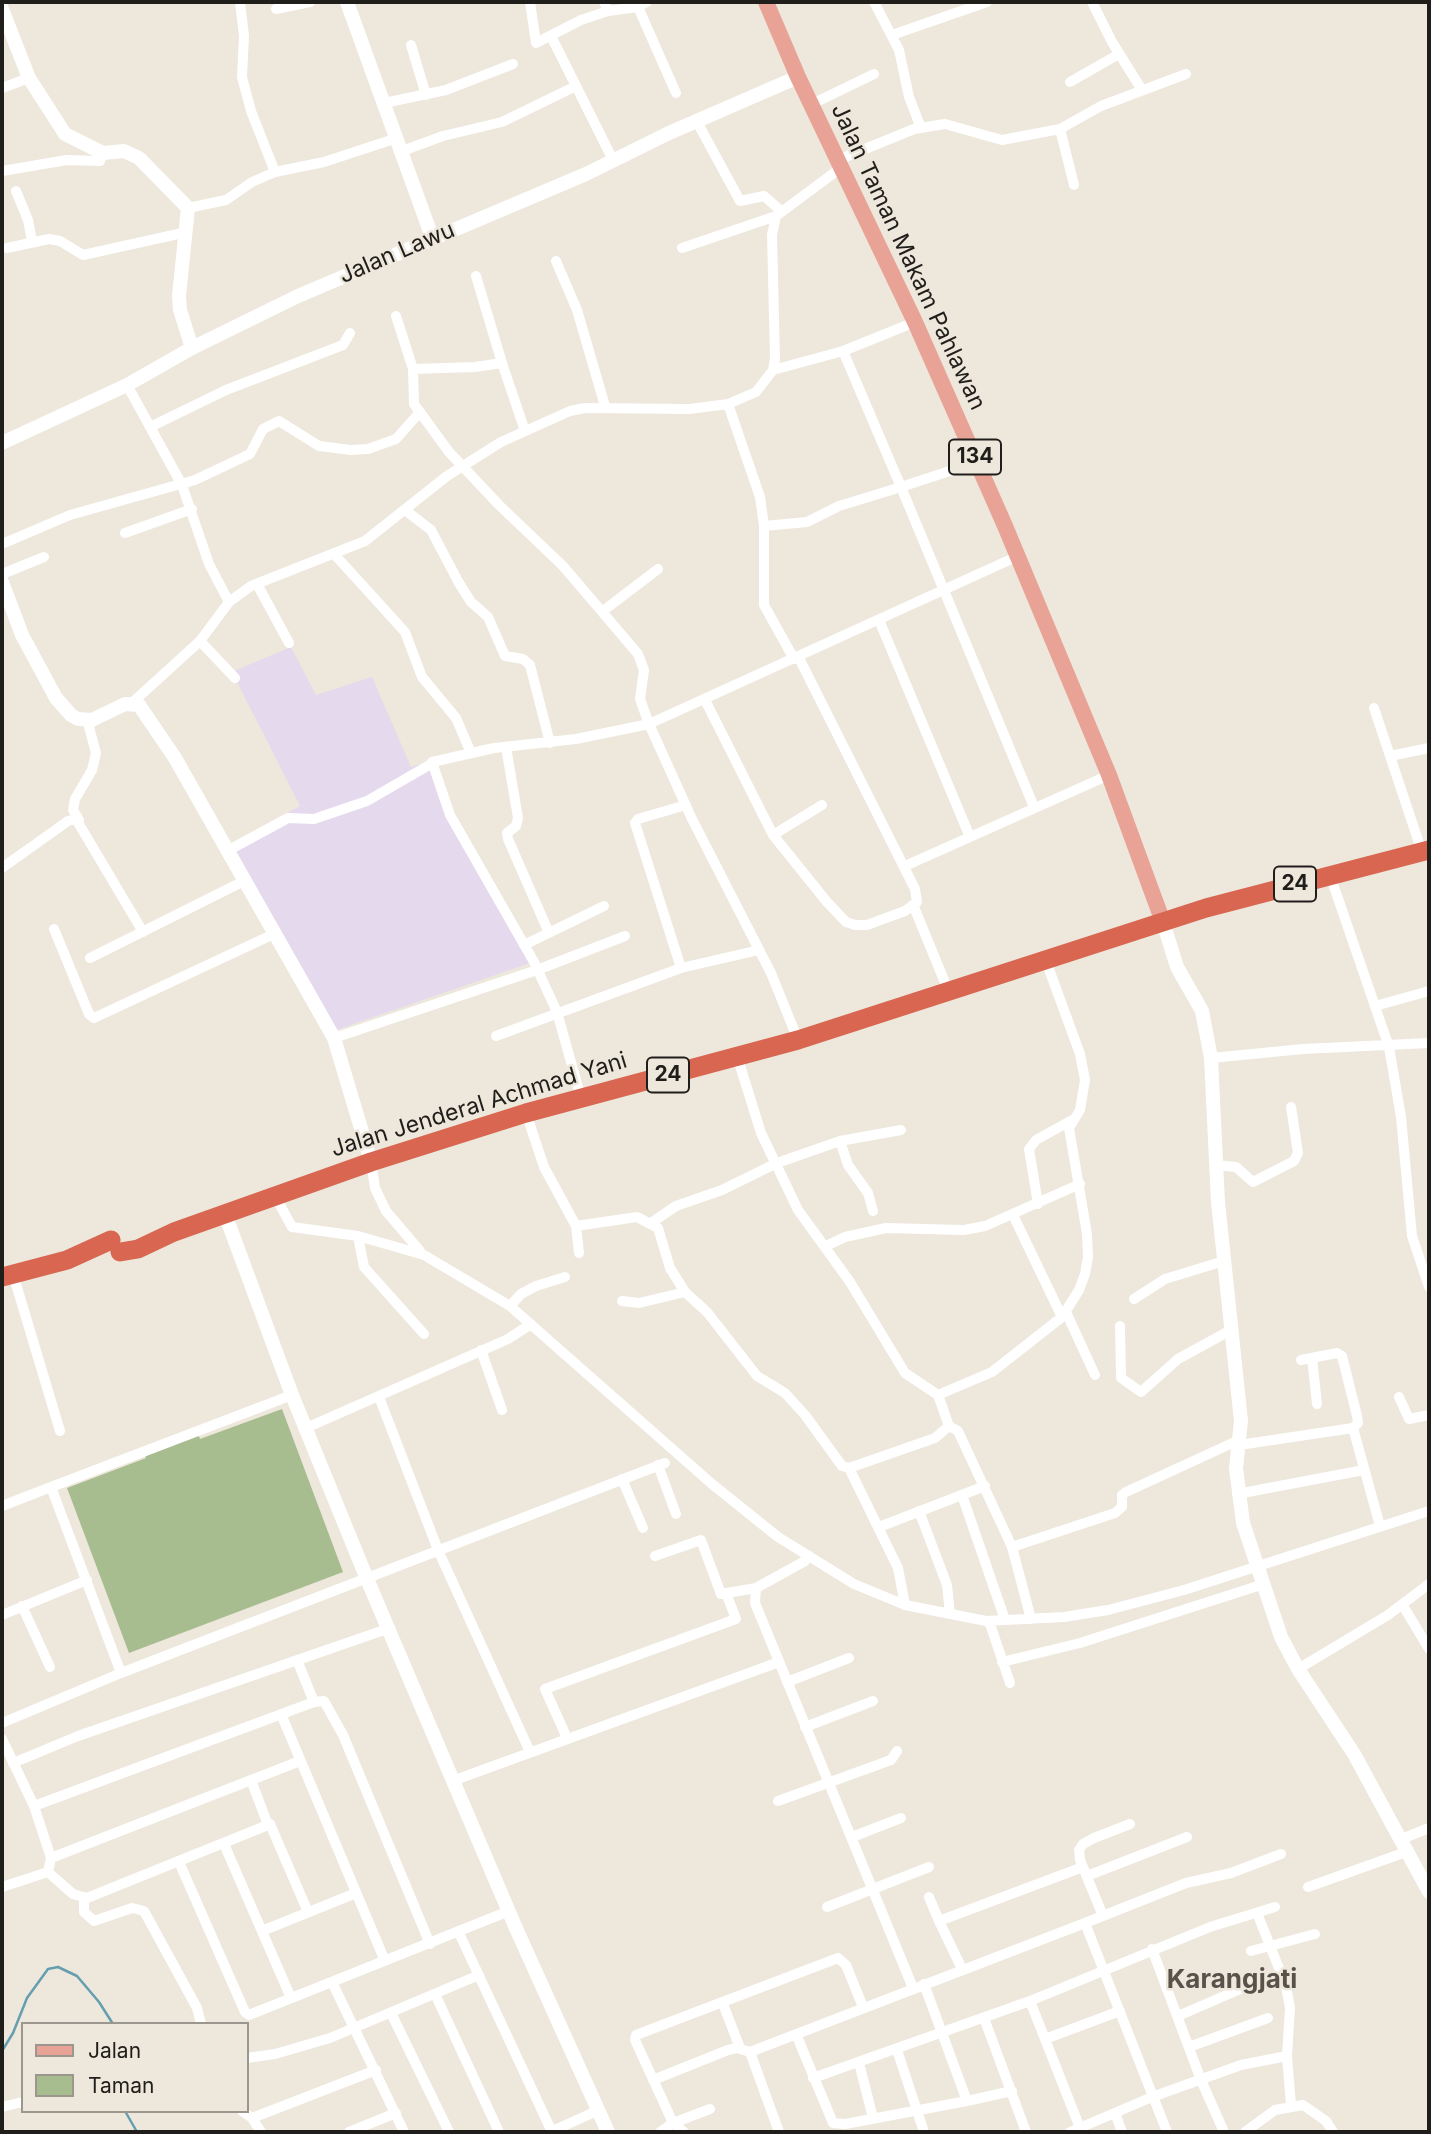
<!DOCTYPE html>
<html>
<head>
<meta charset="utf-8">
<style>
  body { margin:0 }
  #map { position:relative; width:1431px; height:2134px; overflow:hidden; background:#ede7dc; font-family:Inter,sans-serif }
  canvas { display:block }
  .frame { position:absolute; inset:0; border:4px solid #201e1a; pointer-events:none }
  .legend { position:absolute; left:21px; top:2022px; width:228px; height:91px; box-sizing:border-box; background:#ede7dc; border:2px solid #9b978e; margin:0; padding:9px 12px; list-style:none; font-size:21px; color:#201e1a }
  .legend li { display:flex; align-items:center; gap:14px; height:35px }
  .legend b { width:35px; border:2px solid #9b978e }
</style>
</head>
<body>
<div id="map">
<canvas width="1431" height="2134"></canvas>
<div class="frame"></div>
<ul class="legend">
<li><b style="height:9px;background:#e8a396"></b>Jalan</li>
<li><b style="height:19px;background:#a8bd8f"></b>Taman</li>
</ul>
</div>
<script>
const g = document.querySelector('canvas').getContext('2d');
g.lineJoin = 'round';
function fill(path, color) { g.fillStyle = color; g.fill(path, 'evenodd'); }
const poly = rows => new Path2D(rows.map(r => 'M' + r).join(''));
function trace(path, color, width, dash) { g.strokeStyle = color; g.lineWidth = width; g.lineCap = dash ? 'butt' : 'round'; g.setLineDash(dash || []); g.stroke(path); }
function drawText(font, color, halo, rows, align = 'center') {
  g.font = font + ' Inter,sans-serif'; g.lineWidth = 5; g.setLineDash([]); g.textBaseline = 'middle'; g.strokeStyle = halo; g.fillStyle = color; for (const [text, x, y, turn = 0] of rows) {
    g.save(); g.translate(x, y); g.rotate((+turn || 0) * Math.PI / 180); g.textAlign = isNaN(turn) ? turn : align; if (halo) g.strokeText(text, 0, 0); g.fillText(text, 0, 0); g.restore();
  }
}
fill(poly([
  [291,647,316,695,372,677,411,767,428,762,533,962,336,1030,232,843,300,806,232,672]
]), '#e4d9ed');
fill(poly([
  [282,1409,343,1572,129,1653,67,1488,146,1458,143,1449,196,1429,200,1439]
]), '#a8bd8f');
trace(poly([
  [2,2051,13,2033,27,1998,48,1969,58,1967,77,1976,99,2002,113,2024],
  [125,2111,137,2132]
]), '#659eaf', 2.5);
trace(poly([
  [240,2,244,36,242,77,251,111,275,172],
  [530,2,536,43,581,20,608,11],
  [604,2,608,11,638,7,647,2],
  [874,2,899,50,909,97,921,128],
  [1092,2,1112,42,1142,90],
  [638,7,676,93],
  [276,9,310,2],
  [892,35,987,2],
  [551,36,614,162],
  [411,45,426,95],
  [1070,82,1119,54],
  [2,88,29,78],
  [384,103,446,90,513,64],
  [812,104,874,74],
  [696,120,740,201,764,196,780,210],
  [1060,129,1074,185],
  [402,151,443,136,502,122,574,87],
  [838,160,914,129,945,124,1002,140,1060,129,1101,106,1186,74],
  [2,171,67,160,100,161,103,153],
  [16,191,28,220,32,241],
  [188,208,226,200,252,182,275,172,324,162,397,138],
  [7,248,49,239,60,241,83,255,187,232],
  [682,248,776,216],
  [556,261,577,310,605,406],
  [476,276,502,363],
  [396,316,413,369],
  [843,351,901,487,977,462],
  [773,370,843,351,915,322],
  [127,385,182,485,209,564,229,602],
  [728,404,760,497,764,526,764,605,794,659],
  [150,427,226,390,343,345,350,333],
  [525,431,502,363,475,367,413,369,414,404,449,452,499,505,563,566,638,654,644,670,640,699,649,724,692,819,771,973,798,1040],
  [405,510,431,530,459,583,471,602,488,617,505,656,523,659,530,665,550,743],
  [764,526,807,522,839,506,901,487,1034,807],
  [125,533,192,509],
  [2,544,70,515,195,480,250,454,263,429,279,421,319,446,351,450,368,449,396,439,420,412],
  [335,555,405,632,422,677,456,718,471,753],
  [2,574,44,557],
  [257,584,289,643],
  [603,611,658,569],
  [879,620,970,837],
  [200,641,235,678],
  [705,700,773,835,827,902,846,922,855,925,867,925,905,911,917,902,915,889,798,656],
  [133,702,200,641,229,602,251,586,365,541,447,476,501,442,570,411,585,408,690,409,728,404,756,392,773,370,775,359,772,235,776,216,842,167],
  [1374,708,1422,852],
  [506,747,518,818,516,826,507,833,508,839,549,933],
  [1390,756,1429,748],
  [79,820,73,810,75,799,92,770,96,753,89,727,92,720],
  [773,835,822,805],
  [229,850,288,818,314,819,367,801,431,764],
  [905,866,1109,775],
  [2,868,68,821,76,819,143,932],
  [1330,875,1389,1047,1401,1117,1412,1236,1429,1287],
  [914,907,948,990],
  [54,929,89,1014,94,1018,276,933],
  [524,945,604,906],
  [90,958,246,880],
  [681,968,635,823,638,819,686,805],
  [1375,1006,1429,991],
  [496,1036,681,968,759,950],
  [334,1038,537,970,625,936],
  [1211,1058,1303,1049,1429,1043],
  [581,1098,557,1012,534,962,450,815,432,762,494,748,576,739,649,724,1018,556],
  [526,1113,544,1167,576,1226,637,1217,658,1228,670,1268,685,1292,707,1312,757,1376,785,1393,805,1415,842,1466,849,1468,935,1438,949,1426,938,1395,905,1373,850,1282,798,1210,761,1133,737,1056],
  [840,1141,848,1165,868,1193,873,1211],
  [371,1162,375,1188,386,1211,420,1251],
  [1215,1165,1236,1167,1253,1182,1294,1161,1298,1153,1291,1107],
  [275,1196,292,1227,358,1236,424,1255,510,1306,712,1484,778,1537,854,1584,905,1605,986,1621,1064,1617,1108,1610,1184,1590,1429,1511],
  [1038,1204,1029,1149,1036,1140,1072,1120],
  [1013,1215,1062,1317],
  [651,1223,676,1206,722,1190,777,1163,840,1141,901,1130],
  [576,1226,579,1253],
  [358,1236,364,1267,424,1334],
  [826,1246,845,1237,886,1228,964,1230,985,1226,1080,1184],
  [13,1274,60,1431],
  [1134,1299,1165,1279,1224,1261],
  [622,1301,639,1303,685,1292],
  [510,1306,521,1294,536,1286,565,1277],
  [1066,1312,1095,1375],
  [1120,1326,1121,1378,1141,1392,1178,1359,1231,1330],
  [481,1350,502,1410],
  [1312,1358,1317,1404],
  [1301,1360,1337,1353,1342,1356,1357,1416,1358,1423,1353,1428,1380,1526],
  [292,1395,51,1487,121,1673,665,1463],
  [938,1395,992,1372,1062,1317,1079,1290,1085,1274,1088,1257,1087,1234,1069,1128,1080,1110,1085,1080,1080,1054,1046,961],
  [379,1397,438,1550,530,1752],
  [1399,1397,1409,1419,1429,1415],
  [949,1426,958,1431,1012,1547,1031,1619],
  [306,1428,508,1339,531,1324],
  [1239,1445,1353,1428],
  [658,1465,676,1514],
  [849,1468,898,1568,905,1605],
  [622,1479,643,1528],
  [1237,1494,1364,1470],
  [962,1495,1005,1620],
  [2,1506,51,1487],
  [919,1511,947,1585,950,1614],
  [879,1527,985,1486],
  [1012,1547,1115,1513,1122,1507,1122,1495,1126,1492,1239,1440],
  [808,1555,805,1561,756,1588,755,1603,913,1988],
  [655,1556,701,1540,721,1594,756,1588],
  [1402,1604,1429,1649],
  [22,1606,50,1667],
  [2,1615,87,1580],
  [986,1621,990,1624,1010,1683],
  [297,1660,314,1702],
  [1002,1662,1080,1643,1264,1584],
  [1298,1669,1388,1615,1429,1584],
  [787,1682,849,1658],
  [281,1714,385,1961],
  [2,1723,121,1673],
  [805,1727,873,1701],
  [567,1738,545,1689,736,1619,728,1598],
  [2,1739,34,1806,51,1858,48,1872,73,1894,87,1898,268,1825,251,1780],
  [13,1763,78,1736,390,1628],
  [455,1780,779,1662],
  [778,1801,891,1760,897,1751],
  [34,1806,314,1702,324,1701,343,1735,430,1944],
  [270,1824,308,1912],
  [852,1837,901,1818],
  [1399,1840,1429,1828],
  [224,1844,291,1998],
  [51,1858,300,1761],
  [179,1862,245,2012,249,2015,509,1911],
  [1087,1876,1187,1837],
  [2,1887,48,1872],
  [1308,1887,1406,1852],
  [84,1897,84,1912,94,1921,132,1908,144,1911,197,2008,201,2024],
  [929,1897,939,1921],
  [827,1907,929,1867],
  [1257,1913,1286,1986,1290,2008,1287,2056,1291,2105],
  [1103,1916,1080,1860,1079,1850,1083,1844,1094,1838,1130,1824],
  [1085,1923,1186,1883,1231,1873,1281,1854],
  [262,1931,356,1893],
  [459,1933,552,2132],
  [1152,1949,1201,2080,1224,2132],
  [1251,1951,1315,1934],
  [962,1969,939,1921,1083,1867],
  [332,1982,404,2132],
  [924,1984,967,2101,1012,2091],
  [435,1994,499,2132],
  [1030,2001,1080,2128],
  [723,2004,740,2048],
  [391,2013,449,2132],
  [1178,2016,1252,1984],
  [984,2018,1026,2132],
  [796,2034,833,2123,845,2124,967,2101],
  [1045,2039,1120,2011],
  [1189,2047,1268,2018],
  [897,2050,924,2132],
  [247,2058,275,2054,330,2038,479,1975],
  [859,2063,873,2118],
  [813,2078,1030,2001,1210,1927,1275,1907],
  [653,2080,728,2050,737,2048,750,2052],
  [2,2107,23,2102],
  [242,2111,252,2118,261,2132],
  [1115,2113,1122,2132],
  [252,2118,376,2070],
  [349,2132,396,2113],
  [550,2132,599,2110],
  [660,2132,673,2123,710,2109],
  [684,2132,673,2123,635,2040,636,2035,838,1958,846,1965,863,2007],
  [779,2132,750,2052,1085,1923,1167,2132],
  [1070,2132,1152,2097,1241,2065,1287,2056],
  [1245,2132,1275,2110,1303,2105,1326,2121,1333,2132]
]), '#fff', 10);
trace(poly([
  [347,2,432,237],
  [2,9,29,78,65,134,103,153,124,151,139,158,188,208,179,296,180,310,192,348],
  [2,443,127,385,192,348,298,296,586,174,669,133,798,77],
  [2,582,22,635,56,698,71,715,78,719,92,720,125,704,139,705,175,758,334,1038,371,1162],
  [1163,922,1177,967,1202,1011,1211,1058,1218,1202,1241,1421,1236,1468,1243,1523,1281,1637,1298,1669,1354,1754,1429,1892],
  [225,1214,292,1395,367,1579,515,1926,608,2132]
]), '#fff', 14);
trace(poly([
  [766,2,798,77,915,322,1005,526,1109,775,1163,922]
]), '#e8a396', 16);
trace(poly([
  [120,1252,138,1249,174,1232,371,1162,526,1113,798,1040,1206,908,1429,850],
  [2,1277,67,1260,111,1240]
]), '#d86650', 19);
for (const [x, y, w] of [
  [975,457,52],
  [1295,884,42],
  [668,1075,42]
]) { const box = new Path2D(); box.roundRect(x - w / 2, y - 17.5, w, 35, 5); g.fillStyle = '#ede7dc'; g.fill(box); trace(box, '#201e1a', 2); }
drawText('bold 21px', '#201e1a', null, [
  ["134",975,457],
  ["24",1295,884],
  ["24",668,1075]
]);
drawText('23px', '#201e1a', '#ede7dc', [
  ["Jalan Lawu",397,253,-23],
  ["Jalan Taman Makam Pahlawan",908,257,65],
  ["Jalan Jenderal Achmad Yani",479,1105,-17]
]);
drawText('bold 26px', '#58534a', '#ede7dc', [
  ["Karangjati",1232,1980]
]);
</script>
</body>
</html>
